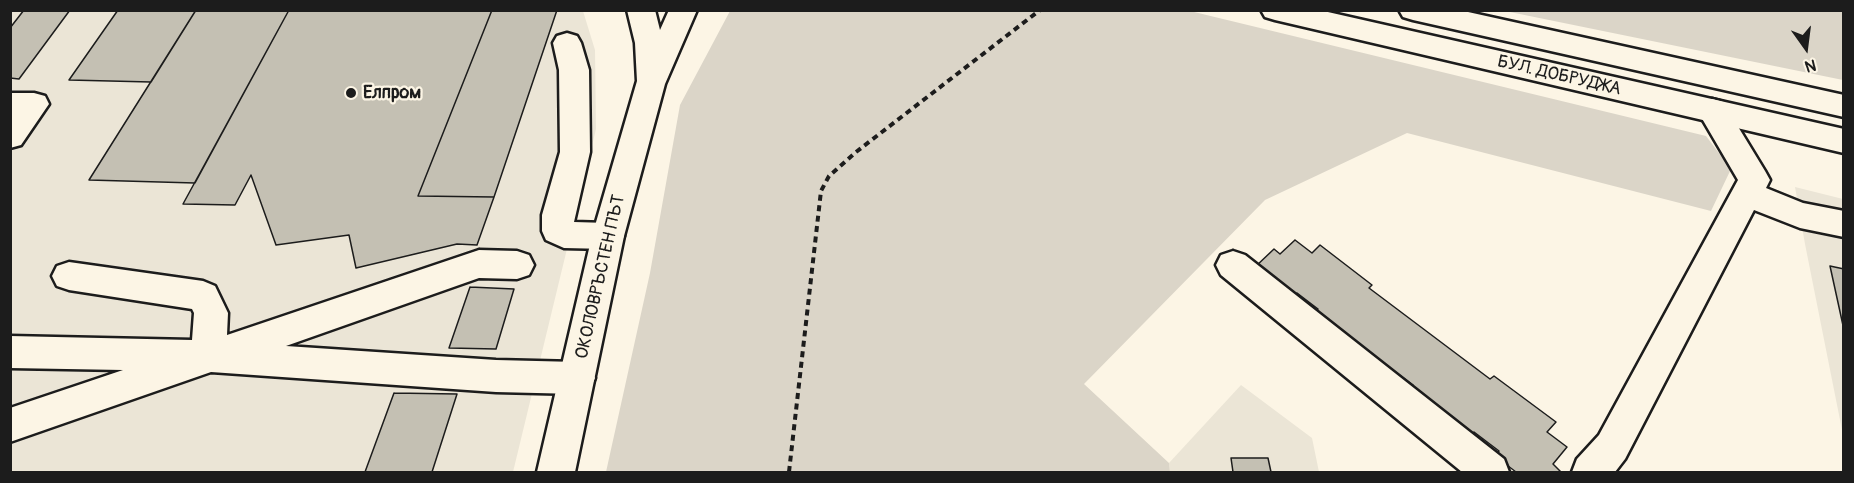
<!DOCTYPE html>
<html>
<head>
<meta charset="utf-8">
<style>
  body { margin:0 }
  #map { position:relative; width:1854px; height:483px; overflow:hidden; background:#fcf5e5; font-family:Pangolin,sans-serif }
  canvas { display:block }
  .frame { position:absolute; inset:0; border:12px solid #1c1c1c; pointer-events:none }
  .north { position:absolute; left:1776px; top:18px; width:60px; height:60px; -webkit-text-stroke:4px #fcf5e5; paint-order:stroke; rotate:166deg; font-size:16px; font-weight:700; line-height:24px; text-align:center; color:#1c1c1c }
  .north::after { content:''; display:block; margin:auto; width:21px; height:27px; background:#1c1c1c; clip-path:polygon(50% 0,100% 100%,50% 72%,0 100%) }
</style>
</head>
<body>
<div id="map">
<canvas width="1854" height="483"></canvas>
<div class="frame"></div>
<div class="north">N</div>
</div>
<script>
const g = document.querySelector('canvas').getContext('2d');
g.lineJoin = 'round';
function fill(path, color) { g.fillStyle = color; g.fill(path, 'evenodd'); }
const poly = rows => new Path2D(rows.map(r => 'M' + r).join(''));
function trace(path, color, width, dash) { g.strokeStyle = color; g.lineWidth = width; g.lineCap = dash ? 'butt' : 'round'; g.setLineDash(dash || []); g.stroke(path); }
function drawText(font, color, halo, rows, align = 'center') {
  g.font = font + ' Pangolin,sans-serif'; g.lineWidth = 4.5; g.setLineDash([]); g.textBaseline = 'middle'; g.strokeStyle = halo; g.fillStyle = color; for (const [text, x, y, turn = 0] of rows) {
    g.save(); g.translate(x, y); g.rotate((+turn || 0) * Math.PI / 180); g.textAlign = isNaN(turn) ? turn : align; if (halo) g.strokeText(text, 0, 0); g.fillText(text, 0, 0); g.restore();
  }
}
fill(poly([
  [10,11,583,11,595,50,596,129,513,472,11,472],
  [1795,187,1843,199,1843,435,1805,244],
  [1241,385,1312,438,1319,472,1170,472,1169,463]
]), '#ebe5d6');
fill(poly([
  [730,11,1190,11,1706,136,1731,169,1711,211,1407,133,1265,200,1084,384,1169,463,1170,472,606,472,650,273,680,105],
  [1504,11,1843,11,1843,80,1505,11]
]), '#dbd5c8');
const building = poly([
  [24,10,70,10,19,79,10,78,10,28,24,10],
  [118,10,196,10,151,82,69,80,118,10],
  [196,10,289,10,195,183,89,180,196,10],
  [289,10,492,10,418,196,494,197,477,245,457,244,356,268,349,235,276,245,251,175,235,205,183,204,289,10],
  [492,10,557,10,494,197,418,196,492,10],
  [1295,240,1312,253,1320,245,1372,285,1369,288,1490,379,1494,376,1556,422,1547,432,1567,447,1553,464,1561,472,1516,472,1495,456,1499,451,1474,432,1471,435,1410,387,1413,385,1315,312,1318,309,1297,293,1293,297,1255,267,1274,249,1280,254,1295,240],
  [1830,266,1844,269,1844,330,1830,266],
  [470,287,514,289,496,349,449,348,470,287],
  [394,393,457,394,432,472,365,472,394,393],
  [1231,458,1268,458,1271,472,1233,472,1231,458]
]);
fill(building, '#c4c0b3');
trace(building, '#1c1c1c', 1.5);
const minor = poly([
  [567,33,577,36,581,43,589,70,590,152,574,222,608,223,620,227,624,236,620,245,608,249,564,248,546,240,542,231,542,215,560,152,559,70,553,43,557,36,567,33],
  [10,93,34,93,45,96,49,104,21,145,10,148,10,93],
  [1712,99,1723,102,1765,171,1770,180,1766,188,1803,203,1844,211,1844,237,1800,228,1754,210,1625,459,1615,472,1572,472,1577,459,1599,435,1738,180,1697,110,1701,102,1712,99],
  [479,250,517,251,529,255,534,265,529,275,517,279,479,278,286,346,496,360,577,362,590,367,595,378,590,389,577,394,496,392,211,372,10,442,10,408,123,370,10,368,10,336,192,340,194,313,192,309,69,290,57,286,52,276,57,266,69,262,203,281,215,286,228,313,227,335,479,250],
  [1233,251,1245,255,1504,459,1509,472,1462,472,1221,275,1216,265,1221,255,1233,251]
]);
const major = poly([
  [627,10,655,10,660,30,669,10,697,10,665,84,624,236,575,472,537,472,592,236,637,81,635,43,627,10],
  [1261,10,1319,10,1844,129,1844,153,1275,20,1265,17,1261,10],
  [1399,10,1459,10,1844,95,1844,117,1413,20,1403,17,1399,10]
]);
trace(minor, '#1c1c1c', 5);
trace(major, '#1c1c1c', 5);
trace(poly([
  [789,472,821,191,829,176,856,152,1040,10]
]), '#1c1c1c', 4, [6, 4.5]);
fill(minor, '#fcf5e5');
fill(major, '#fcf5e5');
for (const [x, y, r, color] of [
  [351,93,6,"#1c1c1c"]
]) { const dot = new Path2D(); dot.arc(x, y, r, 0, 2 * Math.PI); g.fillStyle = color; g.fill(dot); trace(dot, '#fcf5e5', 2); }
drawText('18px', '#1c1c1c', '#fcf5e5', [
  ["БУЛ. ДОБРУДЖА",1559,76,13],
  ["ОКОЛОВРЪСТЕН ПЪТ",601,277,-77]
]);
drawText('bold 18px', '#1c1c1c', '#fcf5e5', [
  ["Елпром",363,93]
], 'left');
</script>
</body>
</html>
